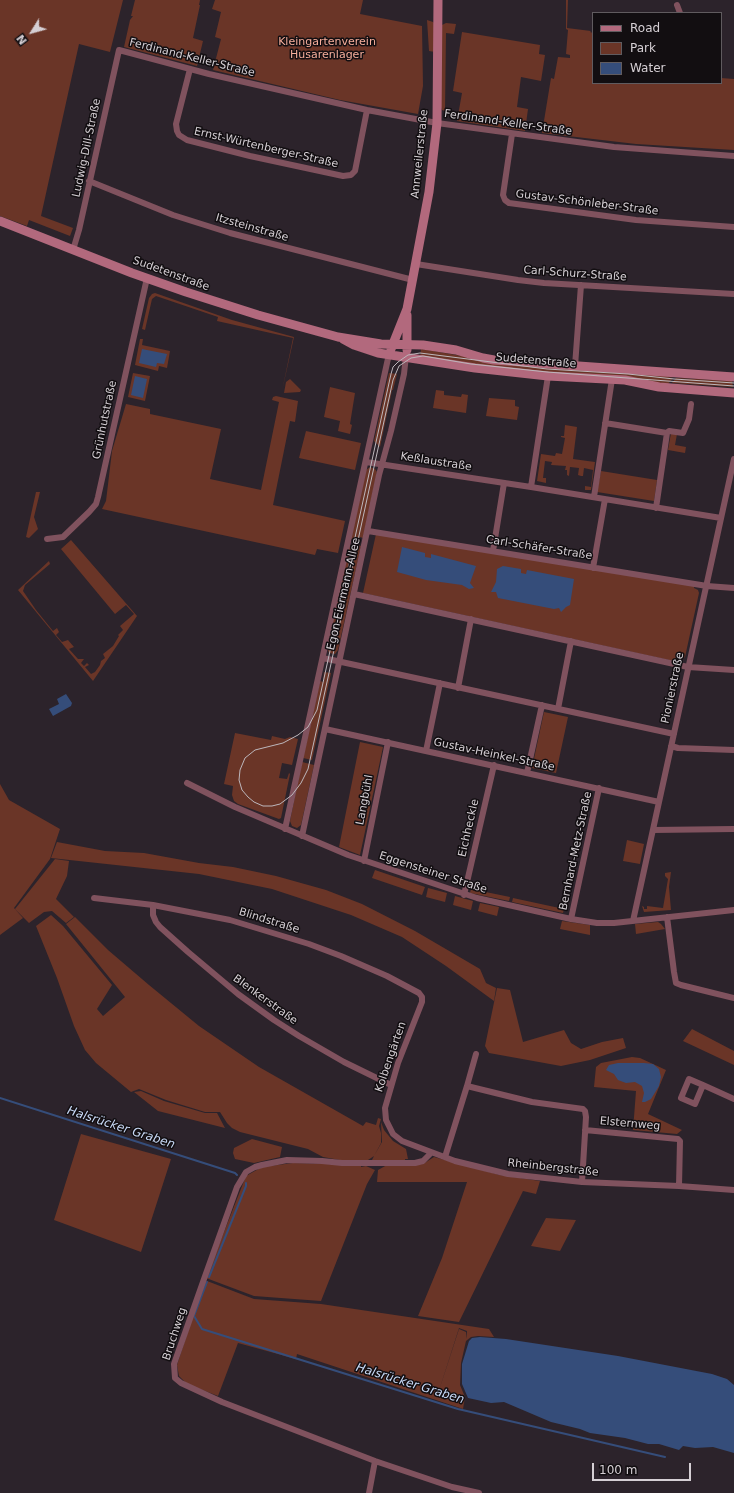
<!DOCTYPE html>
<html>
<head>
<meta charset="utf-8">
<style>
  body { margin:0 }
  #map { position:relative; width:734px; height:1493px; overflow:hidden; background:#2c232b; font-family:"DejaVu Sans",sans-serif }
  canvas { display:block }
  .legend { position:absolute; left:592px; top:12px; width:130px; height:72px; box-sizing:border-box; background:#120e11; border:1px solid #605b5f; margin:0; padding:5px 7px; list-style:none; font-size:12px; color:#d5cfd4 }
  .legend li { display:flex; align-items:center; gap:8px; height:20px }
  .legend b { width:20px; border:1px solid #605b5f }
  .north { position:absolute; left:12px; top:12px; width:40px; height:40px; -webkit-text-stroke:3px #120e11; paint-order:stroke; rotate:233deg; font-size:11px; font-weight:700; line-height:16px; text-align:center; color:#d5cfd4 }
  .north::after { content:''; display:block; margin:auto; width:14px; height:18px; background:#d5cfd4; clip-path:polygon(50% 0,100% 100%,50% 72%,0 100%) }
  .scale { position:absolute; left:592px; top:1463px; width:99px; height:18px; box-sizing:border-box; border:2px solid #d5cfd4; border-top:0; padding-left:5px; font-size:12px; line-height:14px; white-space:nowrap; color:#d5cfd4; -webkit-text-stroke:3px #120e11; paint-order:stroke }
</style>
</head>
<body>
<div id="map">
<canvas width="734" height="1493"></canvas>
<ul class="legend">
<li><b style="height:5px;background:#b2697d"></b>Road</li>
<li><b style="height:11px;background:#6a3527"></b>Park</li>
<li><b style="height:11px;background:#354d7a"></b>Water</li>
</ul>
<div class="north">N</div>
<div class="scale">100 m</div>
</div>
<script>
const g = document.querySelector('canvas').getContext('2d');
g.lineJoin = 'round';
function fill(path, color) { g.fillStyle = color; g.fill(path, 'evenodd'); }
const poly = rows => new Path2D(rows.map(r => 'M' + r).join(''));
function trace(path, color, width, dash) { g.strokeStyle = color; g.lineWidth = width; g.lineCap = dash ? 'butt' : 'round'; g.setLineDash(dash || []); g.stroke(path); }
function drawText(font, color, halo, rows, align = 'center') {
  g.font = font + ' "DejaVu Sans",sans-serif'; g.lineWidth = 3; g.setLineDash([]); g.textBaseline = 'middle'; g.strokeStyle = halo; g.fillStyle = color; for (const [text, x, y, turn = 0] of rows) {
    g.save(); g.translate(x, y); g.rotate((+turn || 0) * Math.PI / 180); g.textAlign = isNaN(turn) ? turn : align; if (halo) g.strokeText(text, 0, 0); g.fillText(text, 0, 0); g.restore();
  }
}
fill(poly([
  [0,0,123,0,110,52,79,44,41,216,73,228,70,236,29,220,27,226,0,216],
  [135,0,200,0,199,5,200,5,193,38,203,41,197,66,124,47,130,20,133,16,131,16],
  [215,0,363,0,360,14,422,26,423,86,418,114,340,100,213,70,221,39,215,37,221,12,212,9],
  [566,0,568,0,567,28,591,31,590,32,593,33,593,83,721,83,721,78,734,79,734,150,636,144,542,133,551,78,554,79,558,57,570,58,570,55,566,54,568,30,566,29],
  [427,20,433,22,435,24,435,52,429,51],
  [446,23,456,24,454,34,446,33,445,111,442,110,440,105,442,25],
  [462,32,540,45,539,54,545,55,541,81,521,77,517,107,528,109,525,131,457,121,462,93,453,91],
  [155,293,232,320,294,337,282,391,293,338,217,321,218,317,156,296,152,299,145,330,142,329,149,298,152,294],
  [140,339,143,339,142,345,170,351,167,368,159,366,158,371,135,365],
  [421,349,462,356,668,375,668,377,673,378,668,384,528,372,420,357],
  [133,373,150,376,145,401,128,397],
  [389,373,397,374,393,390,392,390,380,447,374,441],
  [676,378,732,381,733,387,672,383],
  [290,379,301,390,300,392,284,393,286,382],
  [330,387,355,393,350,424,352,425,350,434,338,431,340,421,324,417],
  [436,390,444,391,444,395,461,397,462,394,468,395,466,413,433,408],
  [276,396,298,401,295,422,290,421,273,505,345,521,338,553,317,549,315,555,102,509,106,501,112,451,126,404,150,409,150,414,221,429,210,479,261,490,279,402,272,400,273,397],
  [489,398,515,400,515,406,519,407,517,420,486,416],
  [565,425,577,427,573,459,595,462,591,490,585,490,585,486,591,487,593,470,584,468,583,476,581,476,578,475,579,468,570,467,569,476,567,475,567,470,565,470,566,466,551,465,552,462,545,461,543,478,546,478,546,483,537,481,541,454,555,456,556,453,562,454,565,438,561,437,561,436,564,436],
  [306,431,361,443,355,470,299,458],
  [671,433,677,434,675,445,686,447,685,453,668,450],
  [370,467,375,469,377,472,363,538,360,537,359,541,351,539,366,470],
  [601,471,657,480,654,501,597,492],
  [36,492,40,492,34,517,38,529,29,538,26,537],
  [376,534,694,586,694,588,698,590,699,593,685,657,678,662,363,593],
  [71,540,137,616,93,681,18,590,49,561,50,564,25,585,23,591,36,610,53,631,57,628,59,632,56,635,62,642,68,640,74,647,69,649,78,659,84,659,81,663,84,666,87,663,89,665,85,667,91,674,95,672,100,665,101,661,105,658,103,654,113,646,119,636,118,635,123,630,120,626,134,614,126,605,115,614,61,549],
  [352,544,361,546,338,650,335,654,329,653,327,648,349,547,352,548],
  [324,672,331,673,312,760,303,758,320,681,323,682],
  [544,712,568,717,556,773,532,768],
  [235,733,271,740,272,736,285,739,290,737,298,739,292,765,282,763,279,778,287,779,289,773,290,774,281,818,279,819,238,804,234,801,232,795,233,786,224,784],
  [360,742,383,747,360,855,339,847],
  [302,762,314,765,301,825,297,828,292,826,290,821],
  [0,784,9,800,60,829,50,859,14,908,23,918,0,935],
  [627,840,644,844,640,864,623,861],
  [57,842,105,851,144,853,199,863,233,867,276,876,326,890,362,904,415,931,480,969,486,983,496,988,494,1001,446,966,402,937,351,915,272,889,199,874,51,858],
  [55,859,69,861,67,876,56,899,74,917,66,923,52,911,44,912,29,923,15,909],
  [375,870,425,887,422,895,372,878],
  [671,872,669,887,671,910,644,912,642,906,644,907,644,909,647,909,647,906,663,908,668,879,665,876,665,873],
  [428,888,447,893,445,902,426,897],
  [471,889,510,897,509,901,470,893],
  [455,896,473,901,471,910,453,905],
  [513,898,564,909,563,913,512,902],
  [480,903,499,907,497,916,478,911],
  [51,915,63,926,112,985,97,1009,103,1016,125,997,66,924,75,917,108,950,149,985,199,1026,259,1067,363,1126,366,1122,376,1125,378,1118,381,1119,379,1126,381,1133,381,1143,374,1156,382,1142,381,1122,384,1130,393,1141,406,1149,408,1159,405,1159,405,1161,372,1160,374,1156,368,1160,340,1160,323,1157,308,1149,240,1132,232,1128,227,1123,220,1112,205,1112,166,1100,139,1089,131,1092,96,1063,85,1050,74,1026,57,978,36,926],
  [562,921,590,925,590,935,560,929],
  [658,922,661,924,665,929,636,934,635,924],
  [497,988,510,990,523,1042,564,1030,571,1043,581,1049,602,1042,623,1038,626,1048,590,1060,561,1066,489,1053,485,1046],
  [692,1029,734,1051,734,1065,683,1041],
  [632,1057,640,1058,666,1070,648,1114,682,1130,677,1134,633,1130,636,1091,594,1087,596,1067,601,1063],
  [141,1091,164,1101,205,1113,217,1113,225,1128,158,1111,134,1092],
  [81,1134,171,1159,141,1252,54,1220],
  [252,1139,282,1147,280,1157,254,1163,235,1159,233,1153,234,1148],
  [434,1157,500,1175,540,1181,536,1194,523,1191,459,1322,418,1316,442,1258,467,1182,377,1182,378,1170,387,1165,423,1164],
  [293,1163,361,1165,361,1167,366,1166,375,1170,367,1184,321,1301,254,1296,206,1278,246,1176,262,1167],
  [546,1218,576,1220,560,1251,531,1246],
  [207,1281,254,1299,321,1304,489,1329,494,1337,478,1336,471,1337,466,1341,461,1363,460,1385,465,1397,463,1409,436,1400,459,1329,466,1332,467,1339,467,1331,459,1328,436,1400,306,1357,297,1354,296,1359,238,1343,218,1396,187,1384,179,1376,177,1365,204,1283]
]), '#6a3527');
fill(poly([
  [142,349,167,354,164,364,157,363,156,367,139,363],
  [135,376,147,379,143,398,131,395],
  [402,547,425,553,425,557,431,558,431,554,476,566,470,583,474,588,469,589,462,585,426,580,397,572],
  [503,566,521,569,521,573,526,574,527,570,574,579,570,605,566,607,561,612,559,608,554,609,498,598,496,592,491,592,496,582,497,569],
  [66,694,72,703,71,706,53,716,49,709,59,704,57,699],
  [618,1063,644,1063,653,1064,659,1069,661,1077,659,1086,651,1099,645,1102,642,1102,644,1093,642,1086,635,1082,626,1083,618,1080,614,1074,606,1070,609,1065],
  [480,1337,506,1339,618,1356,712,1374,727,1379,734,1385,734,1453,713,1447,695,1448,683,1446,679,1450,659,1444,648,1444,625,1438,590,1433,580,1429,551,1422,504,1402,491,1403,468,1398,462,1384,462,1364,469,1341,472,1338]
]), '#354d7a');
trace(poly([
  [0,1098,235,1173,237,1175],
  [209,1277,246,1186,246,1183],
  [207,1282,194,1316,202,1329,458,1409,665,1457]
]), '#354d7a', 2);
trace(poly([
  [677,5,680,13],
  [190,69,176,124,177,131,179,135,187,140,250,156,343,176,351,175,355,171,367,110],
  [512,134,503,195,505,200,509,203,636,220,734,227],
  [89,181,173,215,230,233,413,280],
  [73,250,79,230,119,50,209,74,367,110,437,123,614,147,734,156],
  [416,264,518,280,544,283,734,294],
  [575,366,581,285],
  [605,423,667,433,656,508],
  [667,433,669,431,683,433,689,419,691,404],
  [366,462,531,487,721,518],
  [531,487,548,376],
  [594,497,612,379],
  [368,531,707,586,734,588],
  [47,539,63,537,89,512,96,504,98,497,147,278],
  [493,551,504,483],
  [593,568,605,499],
  [354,594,688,667,734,670],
  [323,658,674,734],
  [458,688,471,619],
  [558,709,571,641],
  [325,729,659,802],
  [671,746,678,748,734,750],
  [426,751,440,683],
  [527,773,542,705],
  [187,783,235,807,348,855,477,898,571,919,597,923,614,923,734,910],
  [285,829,389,354],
  [653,830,734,829],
  [302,836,379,475,391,431,404,374,406,356],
  [364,861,388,742],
  [464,895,494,765],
  [94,898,153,905,230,920,309,944,341,956,387,976,419,993,422,997,422,1002,398,1063,385,1108,386,1120,393,1134,402,1141,455,1161,508,1174,582,1182,679,1186,734,1190],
  [153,905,153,915,156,922,160,927,188,952,238,994,274,1020,299,1036,344,1062,391,1085],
  [667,917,674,972,676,983,681,985,734,998],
  [571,919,599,788],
  [633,921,734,459],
  [703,1085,695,1104,681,1098,689,1079,703,1085,734,1099],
  [467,1086,476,1054],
  [585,1130,678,1139,680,1141,679,1186],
  [431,1153,423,1161,415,1163,342,1163,322,1161,287,1160,262,1165,255,1167,246,1172,237,1187,204,1279,174,1364,175,1378,181,1383,222,1402,375,1461,452,1487,479,1493],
  [445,1157,467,1086,532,1102,583,1109,585,1111,586,1117,582,1182],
  [369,1493,375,1461]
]), '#80525e', 6);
trace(poly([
  [0,221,132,273,186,292,258,315,338,337,381,344,423,345,456,350,483,358,494,360,734,377],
  [343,339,354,345,378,353,475,368,548,376,625,380,659,387,734,393],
  [391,349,407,309,429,192,437,123,438,0],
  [407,350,407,315]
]), '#b2697d', 9);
trace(poly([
  [734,383,674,379,628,374,547,369,420,353,408,355,398,362,393,367,391,374,317,710,308,727,298,735,283,743,255,750,245,758,240,770,239,780,242,790,248,797,254,802,263,806,272,806,280,804,292,795,301,783,308,769,393,380,399,366,411,358,423,356,471,364,547,372,734,386]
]), '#bdb7bc', 1);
drawText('11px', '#f6ae9b', '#120e11', [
  ["Kleingartenverein",327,42],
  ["Husarenlager",327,55]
]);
drawText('11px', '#d5cfd4', '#120e11', [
  ["Ferdinand-Keller-Straße",192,58,14],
  ["Ferdinand-Keller-Straße",508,123,8],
  ["Ludwig-Dill-Straße",87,148,-78],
  ["Ernst-Würtenberger-Straße",266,148,13],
  ["Annweilerstraße",420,154,-84],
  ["Gustav-Schönleber-Straße",587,203,7],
  ["Itzsteinstraße",252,228,16],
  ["Sudetenstraße",171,274,20],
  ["Carl-Schurz-Straße",575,274,4],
  ["Sudetenstraße",536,361,5],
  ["Grünhutstraße",105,420,-78],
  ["Keßlaustraße",436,462,9],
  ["Carl-Schäfer-Straße",539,548,9],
  ["Egon-Eiermann-Allee",344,594,-77],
  ["Pionierstraße",673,688,-78],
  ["Gustav-Heinkel-Straße",494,755,12],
  ["Langbühl",365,800,-79],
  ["Eichheckle",469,828,-77],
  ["Bernhard-Metz-Straße",576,851,-78],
  ["Eggensteiner Straße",433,873,18],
  ["Blindstraße",269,921,17],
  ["Blenkerstraße",265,1000,36],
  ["Kolbengärten",391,1057,-71],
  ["Elsternweg",630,1124,5],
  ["Rheinbergstraße",553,1168,6],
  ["Bruchweg",175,1334,-72]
]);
drawText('italic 12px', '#c8d9f6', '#120e11', [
  ["Halsrücker Graben",121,1128,18],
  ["Halsrücker Graben",410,1384,17]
]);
</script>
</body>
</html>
